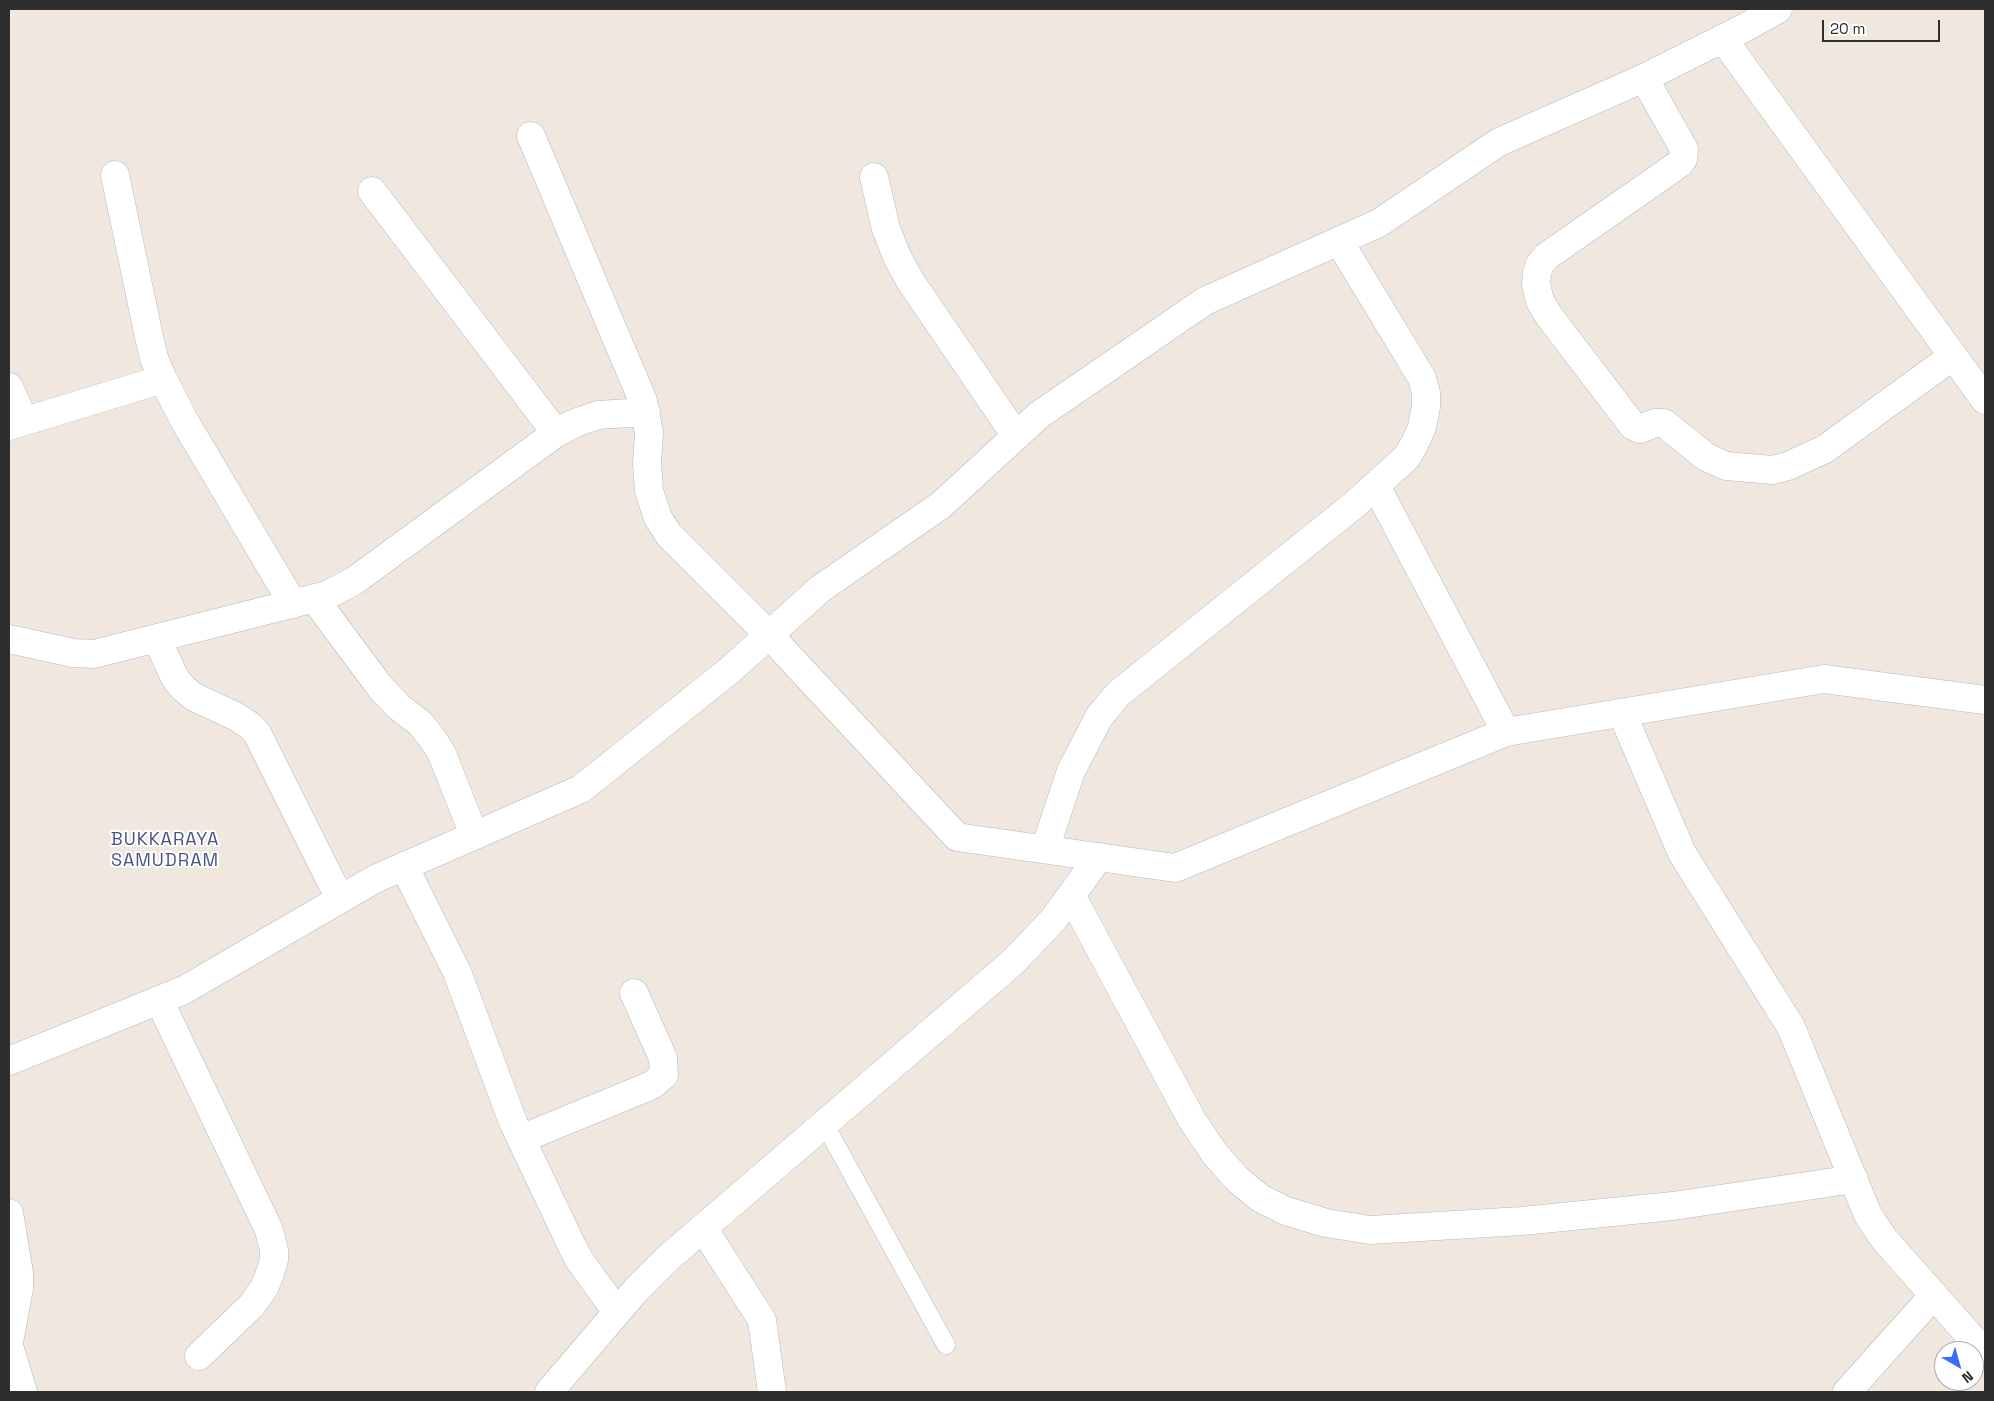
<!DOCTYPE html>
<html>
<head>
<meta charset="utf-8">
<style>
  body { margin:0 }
  #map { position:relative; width:1994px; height:1401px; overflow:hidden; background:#f0e8df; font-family:"Space Grotesk",sans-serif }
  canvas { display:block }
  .frame { position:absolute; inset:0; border:10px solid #2e2e2e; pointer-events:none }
  .north { position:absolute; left:1934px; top:1341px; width:50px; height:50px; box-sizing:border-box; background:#fff; border:1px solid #ababab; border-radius:50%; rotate:142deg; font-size:14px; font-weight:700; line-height:20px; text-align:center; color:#2e2e2e }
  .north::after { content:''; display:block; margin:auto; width:18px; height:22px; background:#3d6aff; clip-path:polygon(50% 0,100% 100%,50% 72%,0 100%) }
  .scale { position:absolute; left:1822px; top:20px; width:118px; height:22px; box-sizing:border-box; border:2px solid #2e2e2e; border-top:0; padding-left:6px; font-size:15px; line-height:18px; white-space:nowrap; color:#2e2e2e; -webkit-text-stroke:4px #fff; paint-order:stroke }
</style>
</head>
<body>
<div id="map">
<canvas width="1994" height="1401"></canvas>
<div class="frame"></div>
<div class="north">N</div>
<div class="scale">20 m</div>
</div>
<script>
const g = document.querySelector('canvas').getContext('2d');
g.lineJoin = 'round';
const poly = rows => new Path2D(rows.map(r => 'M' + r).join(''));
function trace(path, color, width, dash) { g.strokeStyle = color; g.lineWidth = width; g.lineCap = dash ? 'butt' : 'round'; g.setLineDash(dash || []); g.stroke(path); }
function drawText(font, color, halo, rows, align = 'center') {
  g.font = font + ' "Space Grotesk",sans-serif'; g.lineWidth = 4; g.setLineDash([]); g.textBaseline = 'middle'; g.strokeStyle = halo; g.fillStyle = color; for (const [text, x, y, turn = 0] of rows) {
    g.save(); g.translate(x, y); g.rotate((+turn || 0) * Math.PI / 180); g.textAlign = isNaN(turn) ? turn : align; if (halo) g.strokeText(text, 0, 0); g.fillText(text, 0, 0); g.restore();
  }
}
const lane = poly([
  [824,1123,946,1345]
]);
const street = poly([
  [1723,39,1985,400],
  [1644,78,1684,149,1683,159,1679,164,1547,256,1540,264,1537,273,1536,284,1540,301,1549,316,1633,426,1640,429,1655,423,1664,423,1706,457,1726,466,1773,470,1788,466,1825,449,1953,356],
  [531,136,643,401,649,433,647,463,649,491,658,518,669,535,769,635,820,589,941,505,1039,415,1205,301,1379,223,1499,142,1644,78,1746,27,1778,9],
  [115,175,149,337,154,358,163,379,185,422,293,604],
  [874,177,886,229,898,259,911,282,1016,436],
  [372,191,556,433],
  [9,387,24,421],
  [9,426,163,379],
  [1376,486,1506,732],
  [314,598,380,687,399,707,421,724,434,741,442,754,474,835],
  [9,639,73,653,94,654,327,595,354,581,556,433,575,423,598,415,646,412],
  [157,639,175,678,183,688,194,697,235,716,249,725,257,733,340,899],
  [1622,713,1682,853,1791,1027,1868,1215,1884,1239,1985,1353],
  [1045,849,1071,771,1099,717,1118,694,1354,505,1407,457,1415,443,1422,427,1426,407,1426,393,1422,378,1339,241],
  [404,866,457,972,513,1122,573,1248,580,1261,617,1312],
  [1071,895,1192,1120,1215,1154,1237,1179,1260,1198,1286,1211,1326,1223,1370,1230,1522,1221,1673,1206,1854,1179],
  [159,1000,269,1230,274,1250,274,1260,269,1276,264,1288,252,1305,199,1356],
  [521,1139,652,1085,664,1075,663,1058,634,993],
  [9,1213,19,1273,19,1288,9,1342],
  [703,1228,762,1320,772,1392],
  [9,1346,23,1392],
  [549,1392,636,1290,668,1258,1013,962,1053,920,1099,857],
  [1847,1392,1934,1295]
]);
const secondary = poly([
  [9,1061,184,990,375,879,581,789,730,670,769,635,957,837,1175,868,1506,732,1824,679,1985,700]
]);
trace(lane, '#b3b7c2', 19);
trace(street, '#b3b7c2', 29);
trace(secondary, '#b3b7c2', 29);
trace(lane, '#fff', 18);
trace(street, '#fff', 28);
trace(secondary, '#fff', 28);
g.letterSpacing = '1px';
drawText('18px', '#485584', '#fff', [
  ["BUKKARAYA",165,840],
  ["SAMUDRAM",165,861]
]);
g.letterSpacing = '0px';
</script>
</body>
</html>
